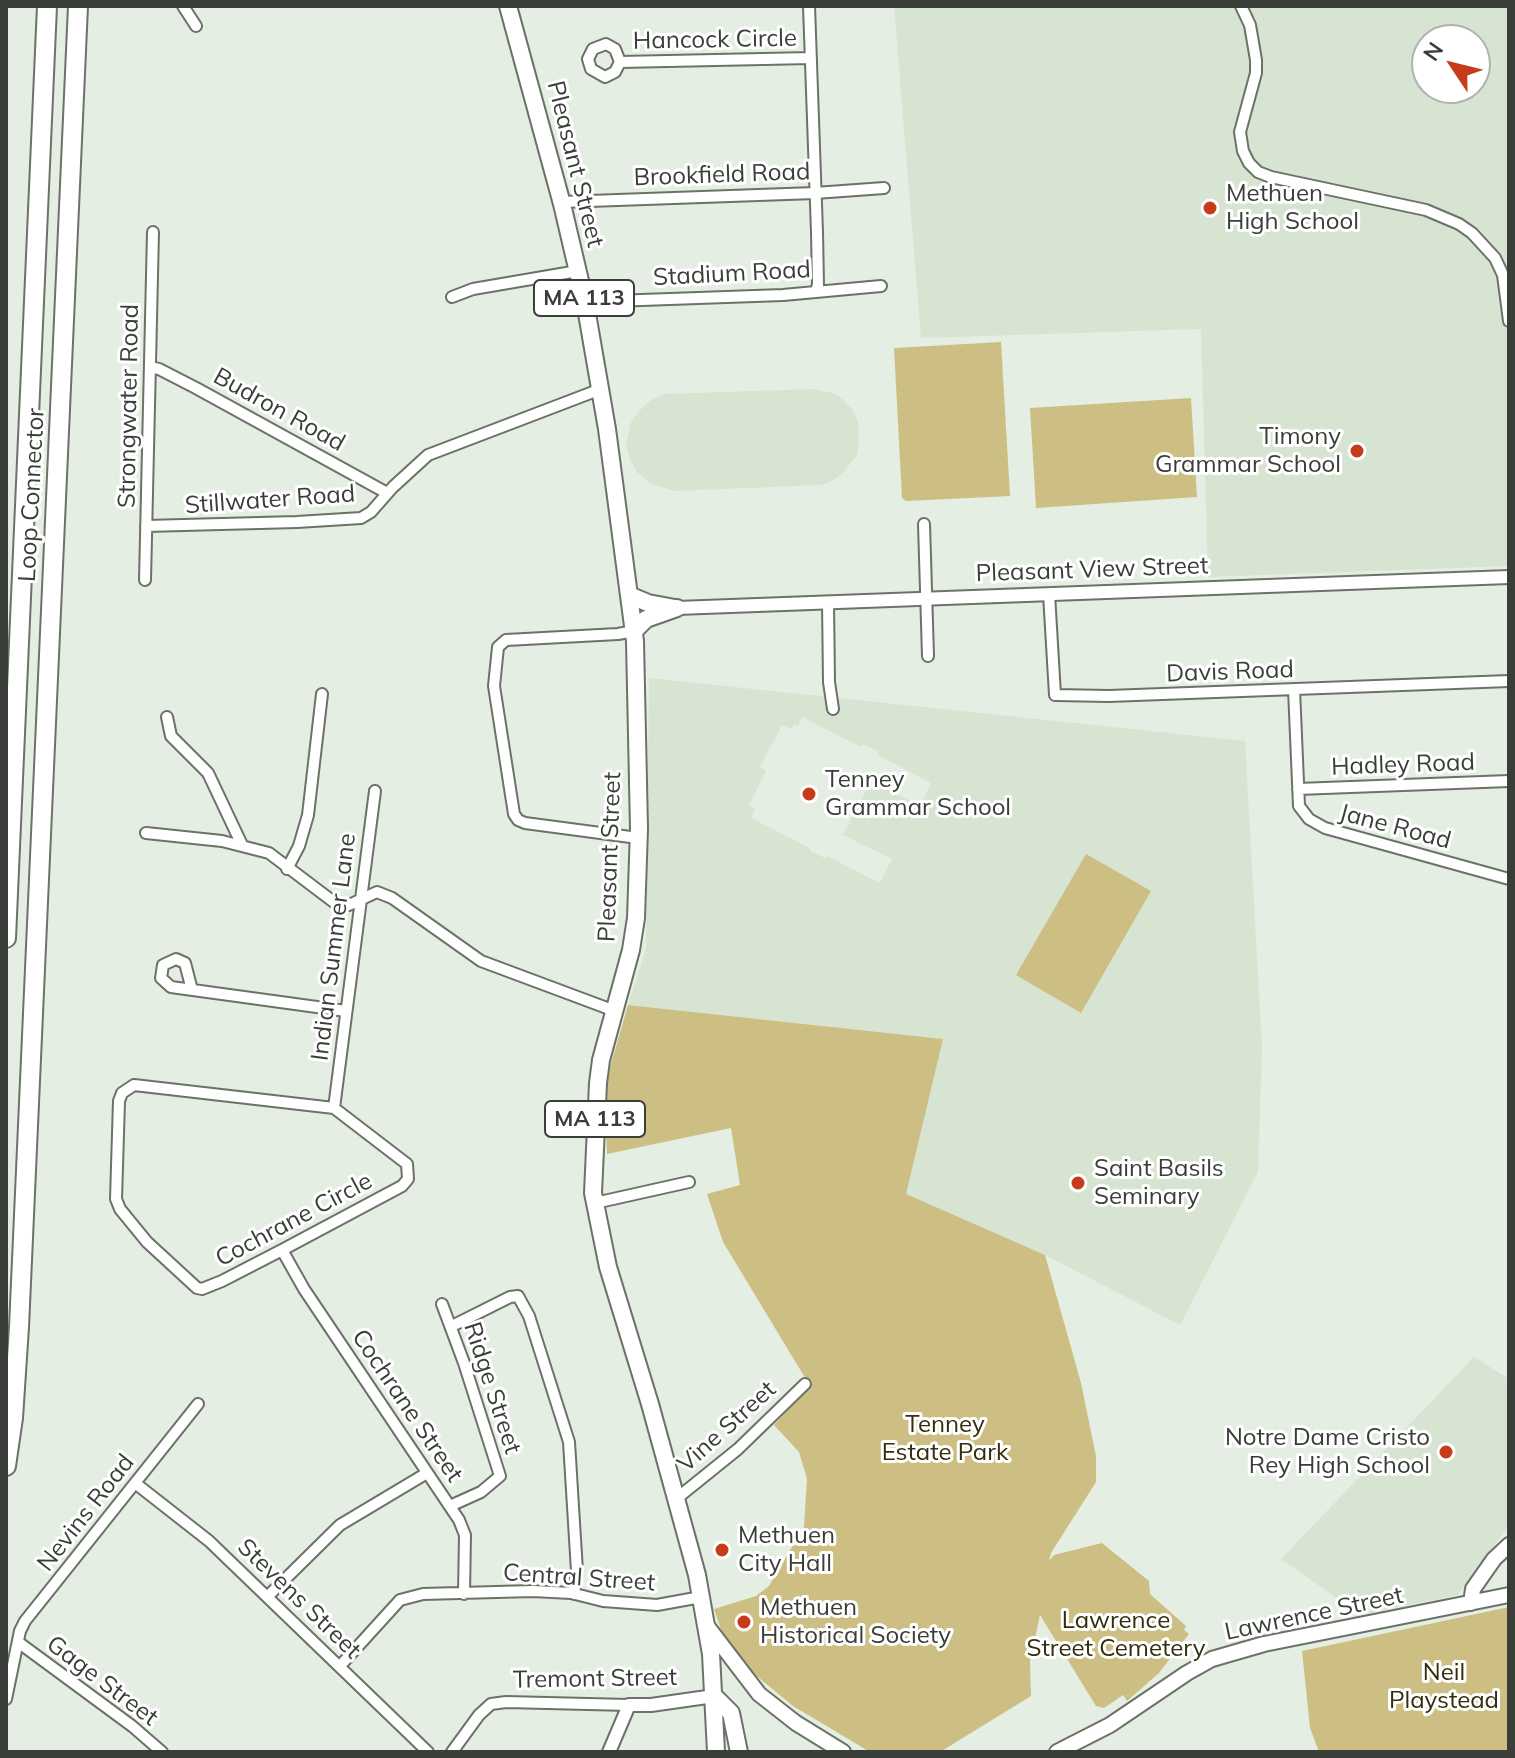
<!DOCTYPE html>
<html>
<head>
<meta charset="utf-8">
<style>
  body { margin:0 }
  #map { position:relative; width:1515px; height:1758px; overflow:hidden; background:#e5eee2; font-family:Mulish,sans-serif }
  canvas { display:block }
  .frame { position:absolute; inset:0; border:8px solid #3a3e39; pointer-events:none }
  .north { position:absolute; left:1411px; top:24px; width:80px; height:80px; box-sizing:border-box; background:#fff; border:2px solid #b0b2b0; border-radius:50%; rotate:305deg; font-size:22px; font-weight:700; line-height:32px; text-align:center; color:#3a3e39 }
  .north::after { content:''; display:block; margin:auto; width:28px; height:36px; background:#c63c1a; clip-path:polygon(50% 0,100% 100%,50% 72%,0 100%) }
</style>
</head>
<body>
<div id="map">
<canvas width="1515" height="1758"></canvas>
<div class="frame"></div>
<div class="north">N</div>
</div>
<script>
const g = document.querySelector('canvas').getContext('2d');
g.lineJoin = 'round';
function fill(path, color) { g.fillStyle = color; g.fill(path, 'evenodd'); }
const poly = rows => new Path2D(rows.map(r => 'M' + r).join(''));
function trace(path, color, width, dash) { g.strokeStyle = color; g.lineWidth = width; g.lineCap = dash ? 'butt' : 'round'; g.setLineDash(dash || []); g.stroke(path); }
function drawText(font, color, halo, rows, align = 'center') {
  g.font = font + ' Mulish,sans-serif'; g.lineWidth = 6; g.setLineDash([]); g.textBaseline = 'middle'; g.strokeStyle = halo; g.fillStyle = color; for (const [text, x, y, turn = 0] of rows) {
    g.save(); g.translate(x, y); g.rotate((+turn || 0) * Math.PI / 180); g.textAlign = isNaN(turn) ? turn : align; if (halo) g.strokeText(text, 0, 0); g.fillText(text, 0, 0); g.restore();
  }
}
fill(poly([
  [894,6,1509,6,1509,566,1208,577,1201,329,921,338],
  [1427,40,1475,40,1475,88,1427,88],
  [814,389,836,394,843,400,853,410,858,422,859,444,857,455,842,474,832,481,821,485,674,491,650,483,637,472,630,460,626,446,631,422,640,410,651,400,665,394],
  [649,678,1245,741,1262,1047,1258,1172,1180,1325,1045,1255,901,1194,943,1039,628,1005,646,949],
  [802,717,861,747,863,744,879,752,878,755,931,783,920,806,871,781,843,835,892,859,880,883,827,856,825,858,810,851,810,848,751,818,755,809,749,805,766,771,760,767,782,725,791,729,794,724,798,726],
  [1474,1357,1509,1379,1509,1525,1458,1595,1361,1615,1281,1559]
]), '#d7e4d2');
fill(poly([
  [1001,342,1010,496,906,501,902,498,894,348],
  [1191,398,1197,497,1036,508,1030,408],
  [1086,854,1151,891,1081,1013,1016,975],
  [628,1005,943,1039,906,1194,1045,1255,1081,1383,1096,1456,1096,1482,1051,1553,1049,1561,1054,1555,1102,1543,1149,1581,1150,1594,1186,1626,1184,1630,1189,1634,1159,1673,1127,1701,1123,1695,1104,1708,1096,1706,1040,1615,1030,1661,1031,1696,940,1752,870,1752,793,1706,753,1673,736,1654,723,1636,714,1609,756,1596,769,1586,804,1527,807,1479,799,1452,774,1425,810,1386,723,1242,707,1194,740,1185,731,1128,607,1154,604,1088],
  [1509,1607,1509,1752,1319,1752,1310,1728,1302,1651]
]), '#cdbf83');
const minor = poly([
  [183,6,196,26],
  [809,6,817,232,818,285,816,290],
  [1241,6,1250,25,1256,60,1256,73,1240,132,1243,151,1249,163,1258,172,1271,177,1426,210,1459,224,1472,233,1495,258,1503,275,1509,321],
  [620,62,615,72,605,77,591,69,588,59,593,49,606,44,615,49,620,62,811,58],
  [561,202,815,193,884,188],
  [452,297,473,289,578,271],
  [585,302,783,295,881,286],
  [150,367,159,369,196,388,387,493],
  [924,524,928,656],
  [146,526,297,522,361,518,371,512,393,487,428,455,601,389],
  [145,580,153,232],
  [1049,594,1055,695,1109,696,1509,681],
  [828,602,829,682,833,709],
  [634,631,618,634,506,640,498,647,494,686,514,814,518,820,525,823,638,838],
  [1294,689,1299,806,1309,819,1325,828,1509,879],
  [167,717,171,736,208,773,242,845],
  [1298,789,1509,781],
  [146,833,222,841,269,853,339,906,349,905,377,892,392,898,481,961,615,1011],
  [287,869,299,846,308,815,322,694],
  [192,990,185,963,176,959,163,965,161,978,171,987,346,1011],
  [134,1085,334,1108,407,1164,408,1179,402,1186,282,1250,222,1281,202,1289,197,1288,147,1242,120,1209,116,1199,119,1101,122,1093,134,1085],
  [334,1108,375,791],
  [595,1203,689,1182],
  [282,1250,304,1289,459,1520,465,1535,464,1594],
  [442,1304,464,1363,500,1476,481,1492,450,1506],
  [452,1326,510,1297,518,1296,529,1316,569,1442,577,1571,574,1594],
  [135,1483,209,1541,428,1752],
  [676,1499,738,1449,805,1384],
  [268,1596,340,1525,427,1473],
  [18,1642,132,1726,162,1752],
  [340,1666,400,1600,423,1594,533,1591,571,1593,603,1601,657,1605,701,1597],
  [6,1699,20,1631,25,1621,198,1404],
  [452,1752,479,1715,491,1704,506,1702,629,1705]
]);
const tertiary = poly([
  [677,608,1509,577],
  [609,1752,629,1705,651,1705,714,1696]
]);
const secondary = poly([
  [1471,1603,1473,1589,1494,1559,1509,1545],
  [707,1626,759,1694,796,1723,843,1752],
  [1057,1752,1110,1725,1187,1673,1212,1659,1264,1644,1509,1595]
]);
const primary = poly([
  [508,6,562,204,585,302,607,429,635,641,639,829,636,918,631,950,601,1060,598,1083,593,1193,608,1267,650,1404,697,1575,711,1654,716,1752],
  [631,596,648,603,675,608],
  [634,631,646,619,677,608],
  [714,1696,731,1713,739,1752]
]);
const motorway = poly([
  [6,938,47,6],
  [6,1466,13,1418,19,1327,78,6]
]);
trace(minor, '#6b7268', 14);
trace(tertiary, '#6b7268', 16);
trace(secondary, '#6b7268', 18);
trace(primary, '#6b7268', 20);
trace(motorway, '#6b7268', 22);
trace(minor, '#fff', 10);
trace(tertiary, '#fff', 12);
trace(secondary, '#fff', 14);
trace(primary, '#fff', 16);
trace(motorway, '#fff', 18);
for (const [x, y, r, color] of [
  [1210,208,8,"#c63c1a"],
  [1357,451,8,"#c63c1a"],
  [809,794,8,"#c63c1a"],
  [1078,1183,8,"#c63c1a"],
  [1446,1452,8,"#c63c1a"],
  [722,1550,8,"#c63c1a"],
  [744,1622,8,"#c63c1a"]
]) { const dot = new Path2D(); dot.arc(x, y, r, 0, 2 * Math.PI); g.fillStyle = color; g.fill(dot); trace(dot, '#fff', 3); }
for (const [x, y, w] of [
  [584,298,100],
  [595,1119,100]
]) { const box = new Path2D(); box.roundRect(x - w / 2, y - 18, w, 36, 6); g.fillStyle = '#fff'; g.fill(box); trace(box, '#3a3e39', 2); }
drawText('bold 22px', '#3a3e39', null, [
  ["MA 113",584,298],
  ["MA 113",595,1119]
]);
drawText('24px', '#3a3e39', '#fff', [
  ["Hancock Circle",715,40,-1],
  ["Pleasant Street",575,164,76],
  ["Brookfield Road",722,175,-2],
  ["Stadium Road",732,274,-3],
  ["Strongwater Road",129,406,-89],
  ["Budron Road",279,410,29],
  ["Loop Connector",32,495,-87],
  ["Stillwater Road",270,500,-4],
  ["Pleasant View Street",1092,570,-2],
  ["Davis Road",1230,672,-2],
  ["Hadley Road",1403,765,-2],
  ["Jane Road",1395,827,15],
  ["Pleasant Street",610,857,-88],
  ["Indian Summer Lane",334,947,-83],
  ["Cochrane Circle",294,1220,-28],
  ["Ridge Street",492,1388,72],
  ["Cochrane Street",407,1406,56],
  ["Vine Street",727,1427,-42],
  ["Nevins Road",86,1513,-52],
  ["Central Street",579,1578,4],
  ["Stevens Street",299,1599,44],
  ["Lawrence Street",1314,1614,-12],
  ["Tremont Street",595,1679,-1],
  ["Gage Street",102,1681,37]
]);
drawText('24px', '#3a3e39', '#fff', [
  ["Methuen",1226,194],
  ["High School",1226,222],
  ["Timony",1341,437,"right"],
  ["Grammar School",1341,465,"right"],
  ["Tenney",825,780],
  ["Grammar School",825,808],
  ["Saint Basils",1094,1169],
  ["Seminary",1094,1197],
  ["Notre Dame Cristo",1430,1438,"right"],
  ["Rey High School",1430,1466,"right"],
  ["Methuen",738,1536],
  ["City Hall",738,1564],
  ["Methuen",760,1608],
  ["Historical Society",760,1636]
], 'left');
drawText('24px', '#342d0e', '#fff', [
  ["Tenney",945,1425],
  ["Estate Park",945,1453],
  ["Lawrence",1116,1621],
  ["Street Cemetery",1116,1649],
  ["Neil",1444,1673],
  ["Playstead",1444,1701]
]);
</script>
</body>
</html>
